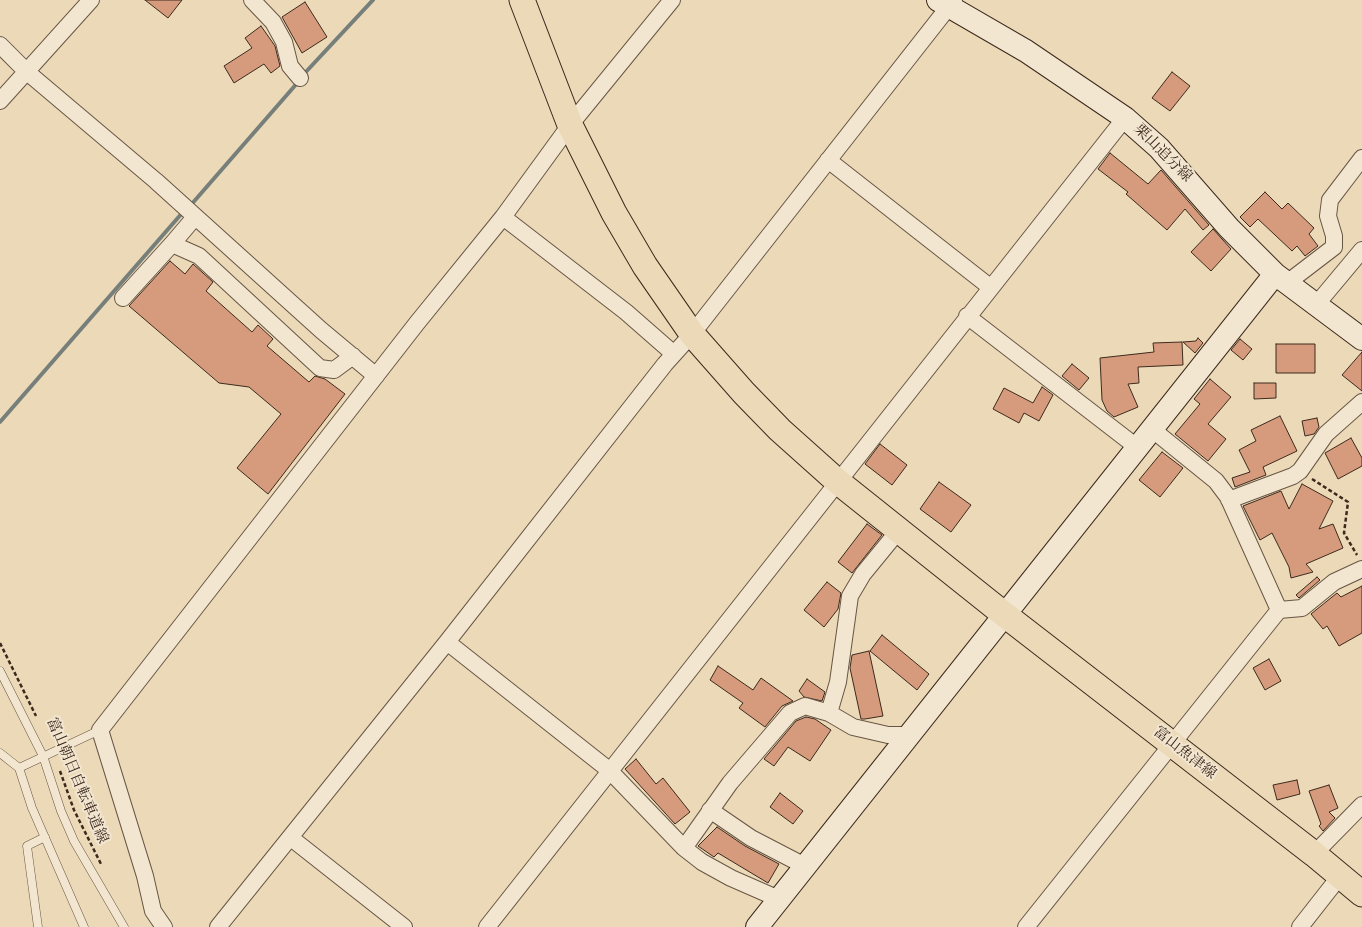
<!DOCTYPE html>
<html>
<head>
<meta charset="utf-8">
<style>
  body { margin:0 }
  canvas { display:block; background:#ebd9b8 }
</style>
</head>
<body>
<canvas width="1362" height="927"></canvas>
<script>
const g = document.querySelector('canvas').getContext('2d');
g.lineJoin = 'round';
const poly = rows => new Path2D(rows.map(r => 'M' + r).join(''));
function trace(path, color, width, dash) { g.strokeStyle = color; g.lineWidth = width; g.lineCap = dash ? 'butt' : 'round'; g.setLineDash(dash || []); g.stroke(path); }
function fill(path, color) { g.fillStyle = color; g.fill(path, 'evenodd'); }
function drawText(font, color, halo, rows, align = 'center') {
  g.font = font + ' Vollkorn,"Noto Serif JP",serif'; g.lineWidth = 4; g.setLineDash([]); g.textBaseline = 'middle'; g.strokeStyle = halo; g.fillStyle = color; for (const [text, x, y, turn = 0] of rows) {
    g.save(); g.translate(x, y); g.rotate((+turn || 0) * Math.PI / 180); g.textAlign = isNaN(turn) ? turn : align; if (halo) g.strokeText(text, 0, 0); g.fillText(text, 0, 0); g.restore();
  }
}
trace(poly([
  [303,75,373,0],
  [190,206,299,81],
  [0,422,183,212]
]), '#777f7b', 4);
const building = poly([
  [145,0,182,0,168,18,145,0],
  [305,2,327,37,302,53,282,17,305,2],
  [261,26,275,46,280,66,271,73,264,64,234,83,224,66,252,48,245,38,261,26],
  [1172,72,1190,86,1170,111,1152,98,1172,72],
  [1110,153,1148,184,1161,170,1209,225,1203,230,1185,209,1167,230,1126,194,1128,192,1098,169,1110,153],
  [1265,192,1282,209,1288,203,1314,228,1309,234,1318,246,1305,256,1297,246,1292,251,1258,219,1250,227,1240,217,1265,192],
  [1213,229,1231,249,1211,271,1191,252,1213,229],
  [170,261,185,274,193,264,213,282,206,291,252,332,258,325,273,339,267,346,309,382,315,376,325,379,345,394,268,494,237,468,281,414,249,387,219,383,129,306,170,261],
  [1198,338,1203,343,1195,353,1183,342,1196,341,1198,338],
  [1240,339,1252,349,1243,360,1231,350,1240,339],
  [1182,342,1183,365,1138,367,1139,383,1128,384,1138,407,1114,417,1107,411,1102,400,1100,358,1154,352,1153,343,1182,342],
  [1276,344,1315,344,1315,373,1276,373,1276,344],
  [1362,352,1362,391,1342,375,1362,352],
  [1072,364,1089,378,1079,390,1062,376,1072,364],
  [1210,379,1231,397,1208,424,1226,439,1208,461,1175,434,1200,404,1194,399,1210,379],
  [1254,383,1276,383,1276,398,1254,399,1254,383],
  [1042,387,1053,395,1039,421,1024,413,1019,423,993,409,1004,388,1033,403,1042,387],
  [1280,416,1297,451,1263,467,1266,475,1235,487,1232,478,1250,472,1239,450,1256,441,1251,430,1280,416],
  [1317,418,1319,427,1314,434,1305,436,1302,421,1317,418],
  [1351,438,1362,458,1362,466,1338,479,1325,453,1351,438],
  [880,444,907,465,892,485,865,464,880,444],
  [1162,452,1183,468,1160,497,1139,480,1162,452],
  [939,482,971,505,951,532,920,509,939,482],
  [1302,484,1333,501,1319,529,1333,524,1343,548,1306,564,1313,572,1291,578,1289,567,1272,533,1260,540,1243,506,1281,491,1289,509,1302,484],
  [867,524,882,535,852,573,838,562,867,524],
  [1317,577,1320,580,1299,598,1296,595,1317,577],
  [827,582,841,593,838,609,824,627,804,610,827,582],
  [1362,586,1362,633,1339,646,1327,626,1323,629,1311,614,1337,593,1341,597,1362,586],
  [882,635,929,674,917,690,870,651,882,635],
  [869,651,883,716,865,719,861,719,850,668,852,655,869,651],
  [1269,659,1281,681,1265,690,1253,668,1269,659],
  [718,666,753,690,761,678,793,701,782,706,765,727,739,708,743,703,710,680,718,666],
  [807,679,825,692,822,701,804,697,799,691,807,679],
  [806,717,815,719,831,730,810,761,788,747,774,766,764,759,796,721,806,717],
  [636,759,656,784,663,778,690,812,675,824,625,769,636,759],
  [1297,780,1300,794,1277,800,1273,785,1297,780],
  [1329,785,1338,808,1329,812,1335,818,1323,831,1319,826,1321,824,1309,791,1329,785],
  [780,793,803,811,793,824,770,807,780,793],
  [717,827,745,846,779,864,768,883,718,853,714,857,698,846,717,827]
]);
fill(building, '#d59b7c');
trace(building, '#3d2a1d', 1);
const lane = poly([
  [0,671,43,756,61,811,74,841,124,927],
  [0,753,19,768],
  [38,927,27,846,45,837],
  [84,927,32,808,19,768,100,730]
]);
const street = poly([
  [252,0,273,22,284,42,290,66,300,78],
  [0,45,27,72,156,181,321,330,376,376],
  [0,101,91,0],
  [828,160,990,287],
  [503,217,626,312,674,354],
  [172,244,195,217],
  [1287,283,1334,247,1334,236,1328,216,1330,200,1362,158],
  [123,298,172,244,199,256,320,368,334,370,353,356],
  [1316,305,1362,250],
  [967,316,1138,448],
  [1153,430,1216,481,1228,497,1279,610],
  [1229,500,1293,476,1300,471,1326,434,1362,402],
  [447,642,609,770,684,848],
  [829,713,838,682,850,596,863,574,899,530],
  [710,810,751,838,805,866],
  [291,838,404,927],
  [1314,854,1362,805],
  [779,899,731,878,702,862,684,848,730,783,790,713,805,706,829,713,853,727,888,735,909,735],
  [164,927,153,911,145,876,100,730,417,323,503,217,570,125,672,0],
  [218,927,447,642,665,364,692,334,954,0],
  [487,927,1125,118],
  [1026,927,1279,610,1302,608,1334,582,1362,569],
  [1300,927,1340,876]
]);
const secondary = poly([
  [938,0,1026,51,1125,118,1159,148,1229,228,1275,274,1362,339],
  [757,927,1275,274]
]);
const primary = poly([
  [522,0,570,125,614,213,645,266,692,334,744,393,780,430,837,481,1005,615,1314,854,1362,894]
]);
trace(lane, '#685644', 9);
trace(street, '#685644', 18);
trace(secondary, '#3d2a1d', 24);
trace(primary, '#3d2a1d', 27);
trace(poly([
  [1312,479,1348,502,1344,533,1357,555],
  [0,643,36,716],
  [60,771,74,810,102,866]
]), '#3d2a1d', 2.5, [4, 2.5]);
trace(lane, '#f2e6d1', 8);
trace(street, '#f2e6d1', 16);
trace(secondary, '#f2e6d1', 22);
trace(primary, '#ebd9b8', 25);
drawText('15px', '#3d2a1d', '#f2e6d1', [
  ["栗山追分線",1162,154,45],
  ["富山魚津線",1184,754,38],
  ["富山朝日自転車道線",76,781,67]
]);
</script>
</body>
</html>
